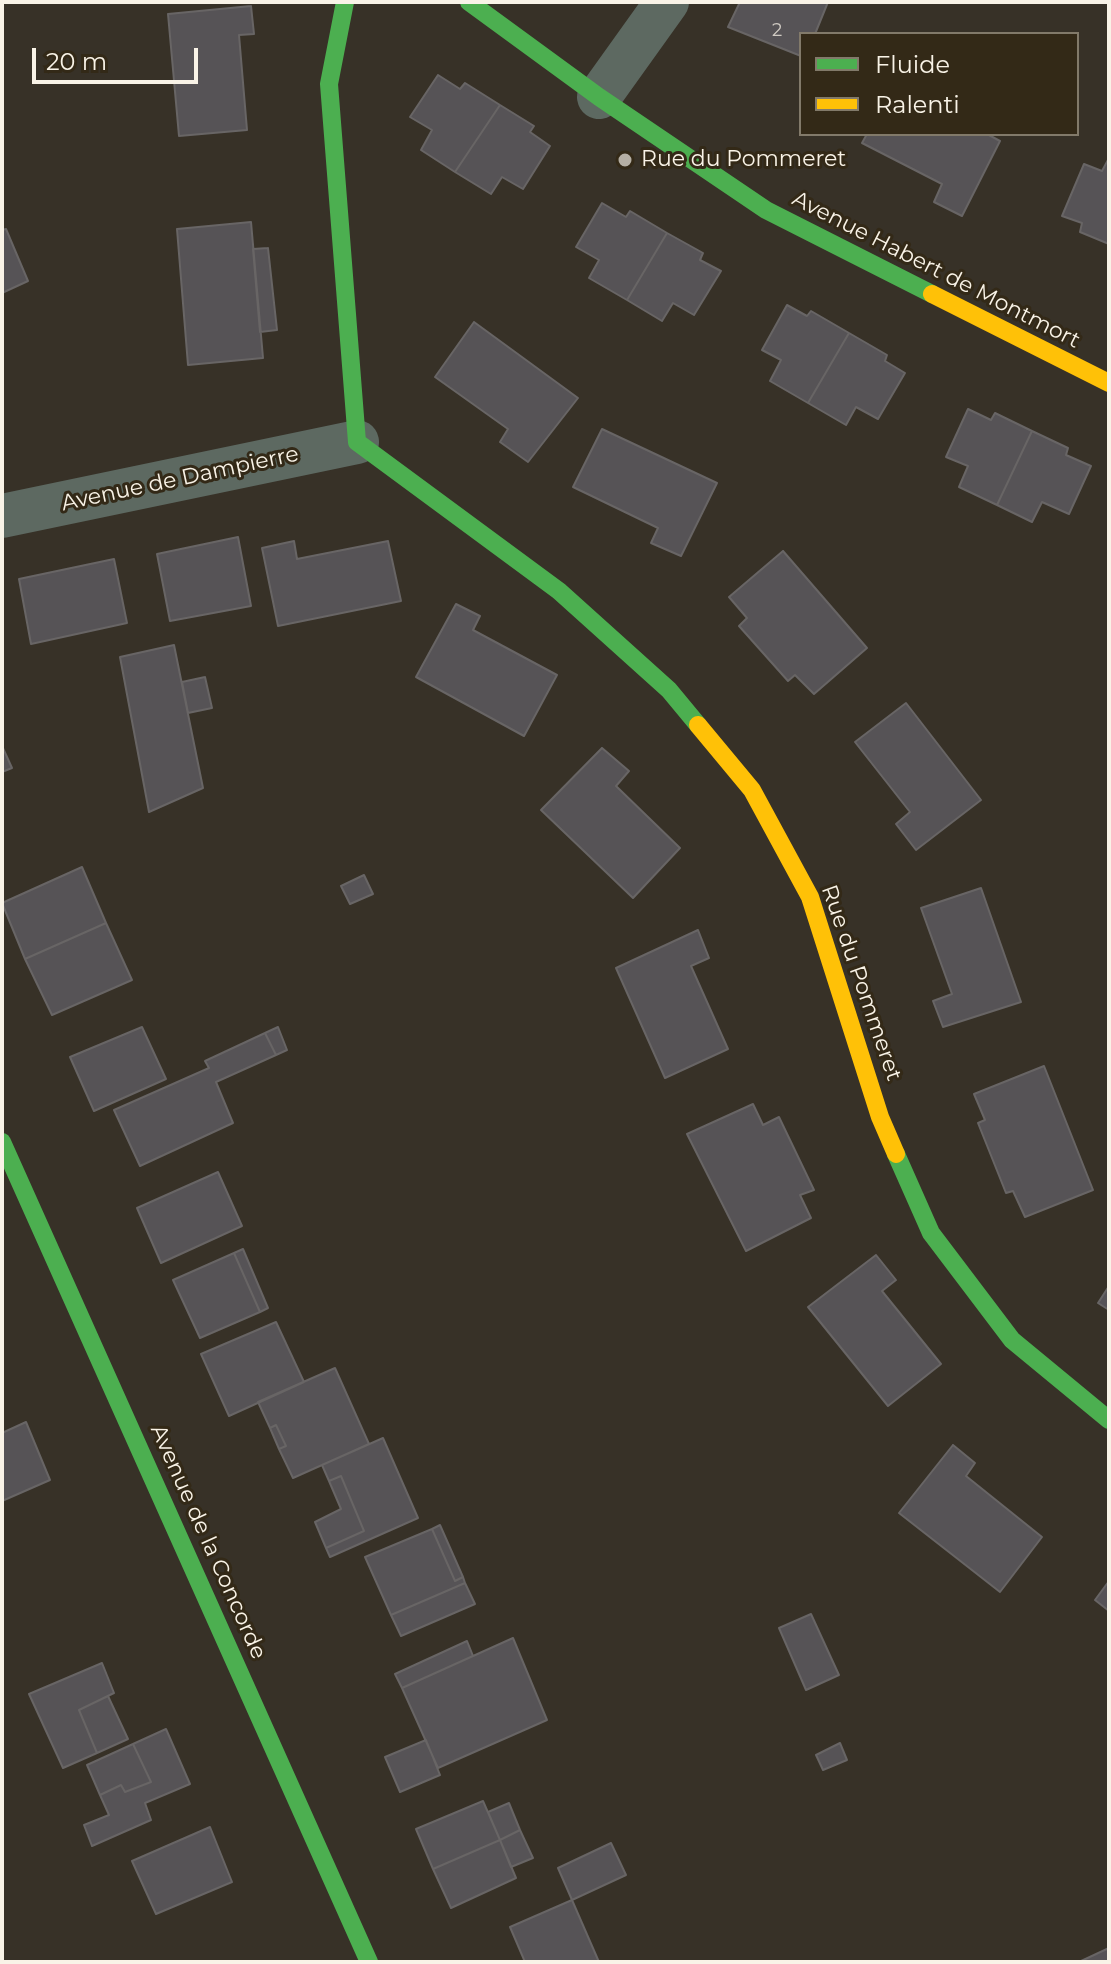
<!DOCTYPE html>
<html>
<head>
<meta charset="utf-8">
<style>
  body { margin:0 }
  #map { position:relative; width:1111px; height:1964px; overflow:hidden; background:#373127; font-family:Montserrat,sans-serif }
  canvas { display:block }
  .frame { position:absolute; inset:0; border:4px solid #f9f3e7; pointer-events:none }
  .legend { position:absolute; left:799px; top:32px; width:280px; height:104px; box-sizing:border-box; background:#332917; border:2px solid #827a6a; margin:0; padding:10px 14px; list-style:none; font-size:24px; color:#f9f3e7 }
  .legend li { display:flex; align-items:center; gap:16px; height:40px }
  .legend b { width:40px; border:2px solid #827a6a }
  .scale { position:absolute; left:32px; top:48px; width:166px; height:36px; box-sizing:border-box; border:4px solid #f9f3e7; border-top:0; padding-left:10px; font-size:24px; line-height:28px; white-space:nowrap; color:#f9f3e7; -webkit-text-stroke:6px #332917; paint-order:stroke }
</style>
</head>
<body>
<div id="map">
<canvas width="1111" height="1964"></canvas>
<div class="frame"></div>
<ul class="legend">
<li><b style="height:10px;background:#4caf50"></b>Fluide</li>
<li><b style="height:10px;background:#ffc107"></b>Ralenti</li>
</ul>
<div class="scale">20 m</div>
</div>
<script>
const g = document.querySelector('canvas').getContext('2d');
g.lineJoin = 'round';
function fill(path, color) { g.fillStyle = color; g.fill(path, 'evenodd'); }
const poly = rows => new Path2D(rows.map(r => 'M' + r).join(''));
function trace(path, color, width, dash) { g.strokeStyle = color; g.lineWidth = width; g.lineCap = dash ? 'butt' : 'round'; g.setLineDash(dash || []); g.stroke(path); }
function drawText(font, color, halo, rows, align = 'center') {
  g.font = font + ' Montserrat,sans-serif'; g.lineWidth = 6; g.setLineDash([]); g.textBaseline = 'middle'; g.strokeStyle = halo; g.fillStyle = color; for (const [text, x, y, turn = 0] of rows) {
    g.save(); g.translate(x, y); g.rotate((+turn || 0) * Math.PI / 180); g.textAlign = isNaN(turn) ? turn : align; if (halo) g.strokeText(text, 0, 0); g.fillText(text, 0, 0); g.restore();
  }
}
const building = poly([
  [740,2,828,2,815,34,801,34,801,56,728,27,740,2],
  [251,6,254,34,239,35,247,130,179,136,168,14,251,6],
  [438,75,460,89,465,83,500,105,455,172,421,150,432,130,410,117,438,75],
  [500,105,534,126,530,132,550,146,523,189,502,177,491,194,455,172,500,105],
  [867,134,987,134,1000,141,962,216,934,202,942,184,862,143,867,134],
  [1109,158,1109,244,1080,232,1082,223,1062,216,1084,164,1102,171,1109,158],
  [602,203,626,217,630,211,667,233,627,300,589,278,599,260,576,247,602,203],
  [251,222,263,358,188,365,177,229,251,222],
  [6,229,28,281,2,293,2,230,6,229],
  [667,233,703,253,700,260,721,271,694,315,673,303,662,321,627,300,667,233],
  [268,248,277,330,260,332,253,249,268,248],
  [787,305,807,316,811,311,849,333,808,403,770,381,781,360,762,350,787,305],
  [474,322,578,398,528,462,500,442,508,429,435,377,474,322],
  [849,333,887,355,885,361,905,373,878,419,856,407,846,425,808,403,849,333],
  [968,409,991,420,995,413,1032,431,997,505,959,487,968,466,946,457,968,409],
  [602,429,717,483,681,556,651,543,658,528,573,487,602,429],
  [1032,431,1068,448,1066,455,1091,466,1069,514,1042,502,1032,522,997,505,1032,431],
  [238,537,251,606,170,621,157,554,238,537],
  [294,541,297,559,388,541,401,601,278,626,262,548,294,541],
  [783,551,867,648,814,694,795,675,788,681,739,626,747,618,729,597,783,551],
  [114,559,127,623,31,644,19,579,114,559],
  [456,604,480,616,473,630,557,675,524,736,416,677,456,604],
  [174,645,203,788,149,812,120,657,174,645],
  [205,677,212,708,188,713,182,682,205,677],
  [906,703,981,800,916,850,896,824,910,812,855,742,906,703],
  [2,746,12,768,2,772,2,746],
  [602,748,629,771,616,786,680,848,633,898,541,810,602,748],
  [82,867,106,923,25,959,2,903,82,867],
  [364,875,373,894,350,904,341,886,364,875],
  [981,888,1021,1002,943,1027,933,1001,952,994,921,908,981,888],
  [106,923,132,980,52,1015,25,959,106,923],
  [698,930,709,958,691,966,728,1049,665,1078,616,968,698,930],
  [142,1027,166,1079,94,1111,70,1057,142,1027],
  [278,1027,287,1050,276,1055,265,1033,278,1027],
  [265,1033,276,1055,216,1082,233,1123,140,1166,114,1110,209,1068,205,1061,265,1033],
  [1044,1066,1093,1190,1025,1217,1013,1191,1006,1193,978,1123,985,1120,974,1094,1044,1066],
  [753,1104,763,1125,779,1117,814,1190,800,1195,811,1218,746,1251,687,1134,753,1104],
  [218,1172,242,1226,161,1263,137,1208,218,1172],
  [243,1249,268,1308,260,1312,234,1253,243,1249],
  [234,1253,260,1312,200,1338,173,1280,234,1253],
  [876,1255,896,1280,882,1291,941,1364,888,1406,808,1307,876,1255],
  [1109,1286,1109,1310,1098,1303,1109,1286],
  [276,1322,304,1382,229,1416,201,1354,276,1322],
  [335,1368,369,1444,293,1478,279,1449,286,1446,276,1425,270,1428,258,1402,335,1368],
  [26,1422,50,1480,2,1501,2,1433,26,1422],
  [276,1425,286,1446,279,1449,270,1428,276,1425],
  [383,1438,418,1518,330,1557,326,1548,364,1531,341,1476,329,1481,322,1465,383,1438],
  [953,1445,975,1463,966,1476,1042,1537,1000,1592,899,1513,953,1445],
  [341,1476,364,1531,326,1548,315,1522,341,1509,329,1481,341,1476],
  [440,1525,463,1577,455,1581,432,1529,440,1525],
  [432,1529,455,1581,463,1577,465,1583,391,1615,365,1557,432,1529],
  [1109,1581,1109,1611,1095,1600,1109,1581],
  [465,1583,475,1604,401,1636,391,1615,465,1583],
  [811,1614,839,1675,806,1690,779,1628,811,1614],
  [513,1638,547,1720,438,1768,402,1688,513,1638],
  [467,1641,473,1656,402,1688,395,1674,467,1641],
  [102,1663,114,1693,79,1710,97,1753,63,1768,29,1694,102,1663],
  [108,1696,128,1739,97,1753,79,1710,108,1696],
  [166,1729,190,1784,145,1803,151,1820,92,1846,84,1825,109,1815,100,1795,121,1785,125,1792,151,1782,133,1744,166,1729],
  [426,1740,440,1775,400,1792,385,1757,426,1740],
  [840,1743,847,1760,823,1770,816,1755,840,1743],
  [133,1744,151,1782,125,1792,121,1785,100,1795,87,1765,133,1744],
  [483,1801,500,1840,433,1869,416,1829,483,1801],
  [509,1803,520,1830,500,1840,488,1812,509,1803],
  [210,1827,232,1882,156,1914,132,1861,210,1827],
  [520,1830,533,1858,511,1867,500,1840,520,1830],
  [500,1840,516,1878,451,1908,433,1869,500,1840],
  [611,1843,626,1875,572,1900,558,1868,611,1843],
  [572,1900,599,1962,525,1962,510,1927,572,1900],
  [1109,1948,1109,1962,1079,1962,1109,1948]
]);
fill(building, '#565356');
trace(building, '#686565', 2);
trace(poly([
  [599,97,667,2],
  [2,516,357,442]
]), '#5d6961', 44);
trace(poly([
  [345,2,329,84,357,442,559,591,669,690,698,725],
  [469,2,599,97,766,210,932,294],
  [2,1142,369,1962],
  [896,1154,931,1233,1012,1340,1109,1420]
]), '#4caf50', 18);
trace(poly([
  [932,294,1109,383],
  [698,725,752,790,810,897,880,1117,896,1154]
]), '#ffc107', 18);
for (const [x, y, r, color] of [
  [625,160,8,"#b5afa4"]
]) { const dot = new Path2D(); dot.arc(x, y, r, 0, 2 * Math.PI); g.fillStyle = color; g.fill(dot); trace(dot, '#332917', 3); }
drawText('18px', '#d0cbc3', null, [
  ["2",777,31]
]);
drawText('22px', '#f9f3e7', '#332917', [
  ["Rue du Pommeret",641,160]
], 'left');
drawText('22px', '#f9f3e7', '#332917', [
  ["Avenue Habert de Montmort",936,270,27],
  ["Avenue de Dampierre",180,479,-12],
  ["Rue du Pommeret",861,983,71],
  ["Avenue de la Concorde",208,1542,66]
]);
</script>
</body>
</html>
